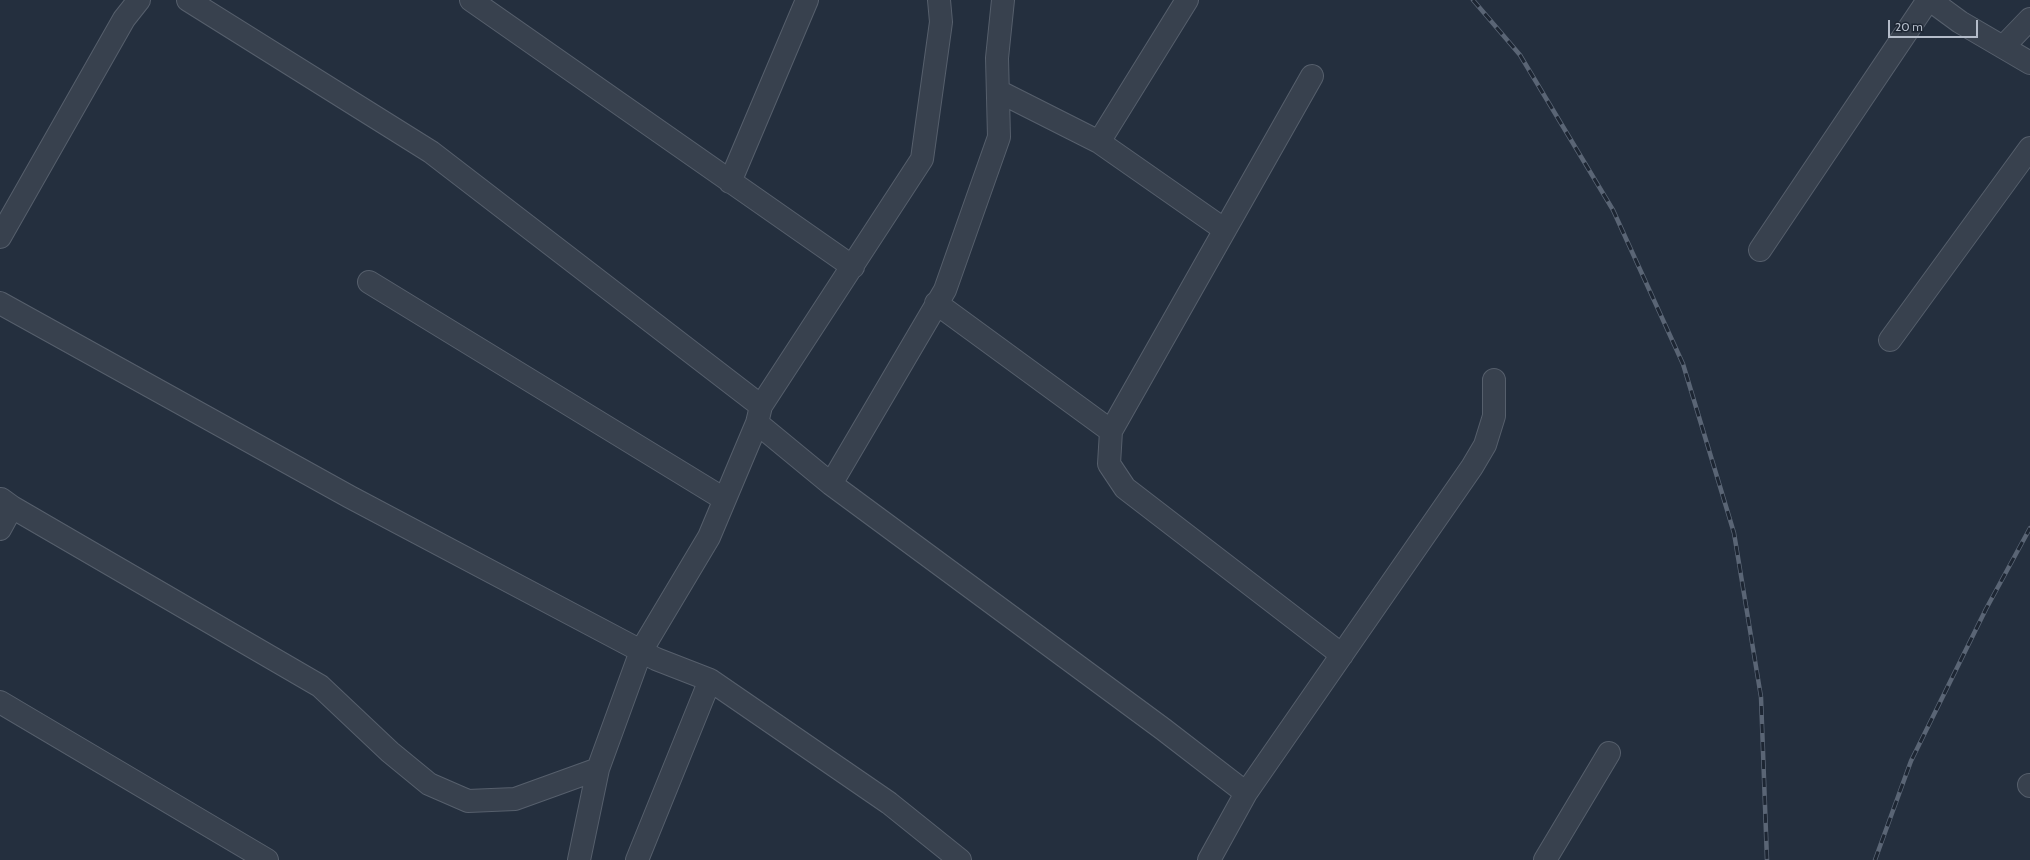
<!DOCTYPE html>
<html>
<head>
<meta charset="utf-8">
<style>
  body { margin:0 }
  #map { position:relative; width:2030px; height:860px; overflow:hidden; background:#242f3e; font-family:Cabin,sans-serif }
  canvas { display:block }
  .scale { position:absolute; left:1888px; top:20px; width:90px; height:18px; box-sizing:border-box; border:2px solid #b4bcc9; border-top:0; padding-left:5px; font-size:12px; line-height:14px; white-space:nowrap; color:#b4bcc9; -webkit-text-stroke:3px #1d2633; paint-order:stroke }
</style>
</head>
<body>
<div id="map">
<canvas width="2030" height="860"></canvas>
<div class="scale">20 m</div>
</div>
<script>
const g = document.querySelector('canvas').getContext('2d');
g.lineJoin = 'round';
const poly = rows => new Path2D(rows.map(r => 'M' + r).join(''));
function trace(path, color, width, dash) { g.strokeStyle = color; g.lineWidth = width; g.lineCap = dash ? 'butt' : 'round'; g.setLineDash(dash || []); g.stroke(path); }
const street = poly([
  [188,0,431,152,761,406],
  [471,0,853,267],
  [1930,0,1960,22,2030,63],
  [2003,47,2030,19],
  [1312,76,1111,431,1109,464,1125,488,1342,655],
  [998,91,1099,142,1225,230],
  [1099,142,1187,0],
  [730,182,807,0],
  [0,237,124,19,139,0],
  [1760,250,1928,0],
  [369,282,724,499],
  [0,303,350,497,641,651,598,769,579,860],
  [936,303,1111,431],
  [1890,340,2030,148],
  [757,423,831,484,1163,729,1246,793],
  [831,484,945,290,999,137,997,58,1003,0],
  [12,507,320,686,390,752,429,784,468,801,515,799,598,769],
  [0,529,12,507,1,499],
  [710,680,889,803,960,860],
  [0,702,267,860],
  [2029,785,2030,786],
  [637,860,710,680,656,659,641,651,709,537,757,423,761,406,922,159,941,22,939,0],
  [1209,860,1246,793,1472,467,1485,445,1494,416,1494,380],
  [1545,860,1609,753]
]);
trace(street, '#565f6c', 24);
trace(street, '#38414e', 22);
const rail = poly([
  [1473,0,1520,55,1613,210,1683,364,1734,533,1761,697,1767,860],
  [1875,860,1911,761,1986,609,2030,528]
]);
trace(rail, '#5a6575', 4.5);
trace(rail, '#1d2633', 3, [9]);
</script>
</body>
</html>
